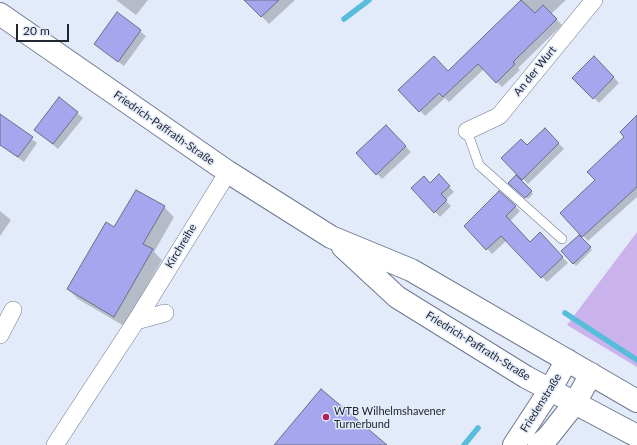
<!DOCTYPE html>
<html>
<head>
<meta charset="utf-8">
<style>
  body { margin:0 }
  #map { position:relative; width:637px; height:445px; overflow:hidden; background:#e3ebfa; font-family:Lato,sans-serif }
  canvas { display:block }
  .scale { position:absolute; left:16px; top:24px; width:53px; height:18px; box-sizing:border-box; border:2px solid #212630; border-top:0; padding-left:5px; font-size:12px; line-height:14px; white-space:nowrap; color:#212630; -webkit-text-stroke:3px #e3ebfa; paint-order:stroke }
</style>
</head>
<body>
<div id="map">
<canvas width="637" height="445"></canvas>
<div class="scale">20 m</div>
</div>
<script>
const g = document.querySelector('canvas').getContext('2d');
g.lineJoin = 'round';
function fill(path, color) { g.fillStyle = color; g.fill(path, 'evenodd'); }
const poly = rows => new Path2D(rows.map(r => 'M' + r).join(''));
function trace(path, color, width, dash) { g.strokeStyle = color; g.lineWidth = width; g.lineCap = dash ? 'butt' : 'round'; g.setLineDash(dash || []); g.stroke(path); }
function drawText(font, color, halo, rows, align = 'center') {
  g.font = font + ' Lato,sans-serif'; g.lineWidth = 3; g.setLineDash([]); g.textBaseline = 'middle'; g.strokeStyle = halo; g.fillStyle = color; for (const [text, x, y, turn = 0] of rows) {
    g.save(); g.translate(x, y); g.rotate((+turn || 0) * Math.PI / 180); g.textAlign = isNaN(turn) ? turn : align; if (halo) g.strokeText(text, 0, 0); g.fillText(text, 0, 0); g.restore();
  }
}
fill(poly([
  [637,232,637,367,567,325]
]), '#cab3ec');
fill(poly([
  [116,0,148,0,136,15],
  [246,0,295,0,269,24],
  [522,0,566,0,551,14,562,25,518,68,520,70,502,87,484,69,449,102,445,98,425,116,400,90,449,72],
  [118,14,146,36,124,66,95,44],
  [594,57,619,83,599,103,574,78],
  [77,113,83,118,58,149,35,130],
  [0,116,37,143,24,162,0,145],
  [637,121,637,197,588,241,561,213,596,180],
  [386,126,411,152,382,179,357,153],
  [545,129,564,149,528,184,503,158,527,146],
  [439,176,454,192,445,200,451,206,440,217,413,188,430,184],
  [516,176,533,194,528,199,510,183],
  [515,206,520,211,510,221,530,243,540,234,568,263,547,282,507,240,492,254,465,226],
  [164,207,174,217,154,252,162,260,124,326,78,299,68,289],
  [0,211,11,220,0,236],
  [579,236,592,250,576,266,562,251]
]), '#0003');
trace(poly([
  [344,19,369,0],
  [565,313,637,360],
  [464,445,478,428]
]), '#58bcdb', 5.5);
const building = poly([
  [244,0,279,0,261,17,244,0],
  [521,0,535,13,543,5,557,19,513,62,515,64,496,83,478,64,443,97,439,93,419,112,398,90,434,56,448,71,521,0],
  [117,12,141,30,118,62,94,44,117,12],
  [594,56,614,77,593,99,572,78,594,56],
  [59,97,78,112,53,144,34,130,59,97],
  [0,114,33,137,18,157,0,145,0,114],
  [637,115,637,187,582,237,560,213,595,180,587,172,624,137,620,132,637,115],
  [386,125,406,146,376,175,356,153,386,125],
  [545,128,559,143,522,180,501,158,521,139,527,145,545,128],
  [439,174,450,186,441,194,447,200,434,213,411,188,424,176,430,183,439,174],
  [516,175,532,191,525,198,508,183,516,175],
  [136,190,165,206,143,244,153,249,114,317,67,289,106,222,114,227,136,190],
  [499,191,516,206,506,216,530,242,540,232,563,257,541,278,501,236,486,250,464,226,499,191],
  [579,235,591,247,573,264,561,251,579,235],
  [321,389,387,445,274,445,321,389]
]);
fill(building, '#a5a6ee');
trace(building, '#6c6d85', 1);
const service = poly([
  [467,131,479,165,562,239]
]);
const minor = poly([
  [467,131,499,116,594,0],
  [136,321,165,313],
  [0,335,13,310],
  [55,445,136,321,228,172]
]);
const secondary = poly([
  [0,14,228,172,331,237,411,270,637,401],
  [343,247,397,297,526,377,637,436],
  [514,445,550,390,567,360],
  [539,445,548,437,575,403,591,374]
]);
trace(service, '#6e7a90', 10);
trace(minor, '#6e7a90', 18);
trace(secondary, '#6e7a90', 24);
trace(service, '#fff', 9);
trace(minor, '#fff', 17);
trace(secondary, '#fff', 22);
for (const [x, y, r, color] of [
  [326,417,4,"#b02156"]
]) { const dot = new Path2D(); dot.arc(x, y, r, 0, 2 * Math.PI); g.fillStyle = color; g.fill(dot); trace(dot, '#e3ebfa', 1.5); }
drawText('11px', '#212630', '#e3ebfa', [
  ["An der Wurt",535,71,-51],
  ["Friedrich-Paffrath-Straße",164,128,35],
  ["Kirchreihe",181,246,-59],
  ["Friedrich-Paffrath-Straße",478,346,32],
  ["Friedenstraße",541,403,-58]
]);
drawText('11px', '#212630', '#e3ebfa', [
  ["WTB Wilhelmshavener",334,411],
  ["Turnerbund",334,424]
], 'left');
</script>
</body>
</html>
